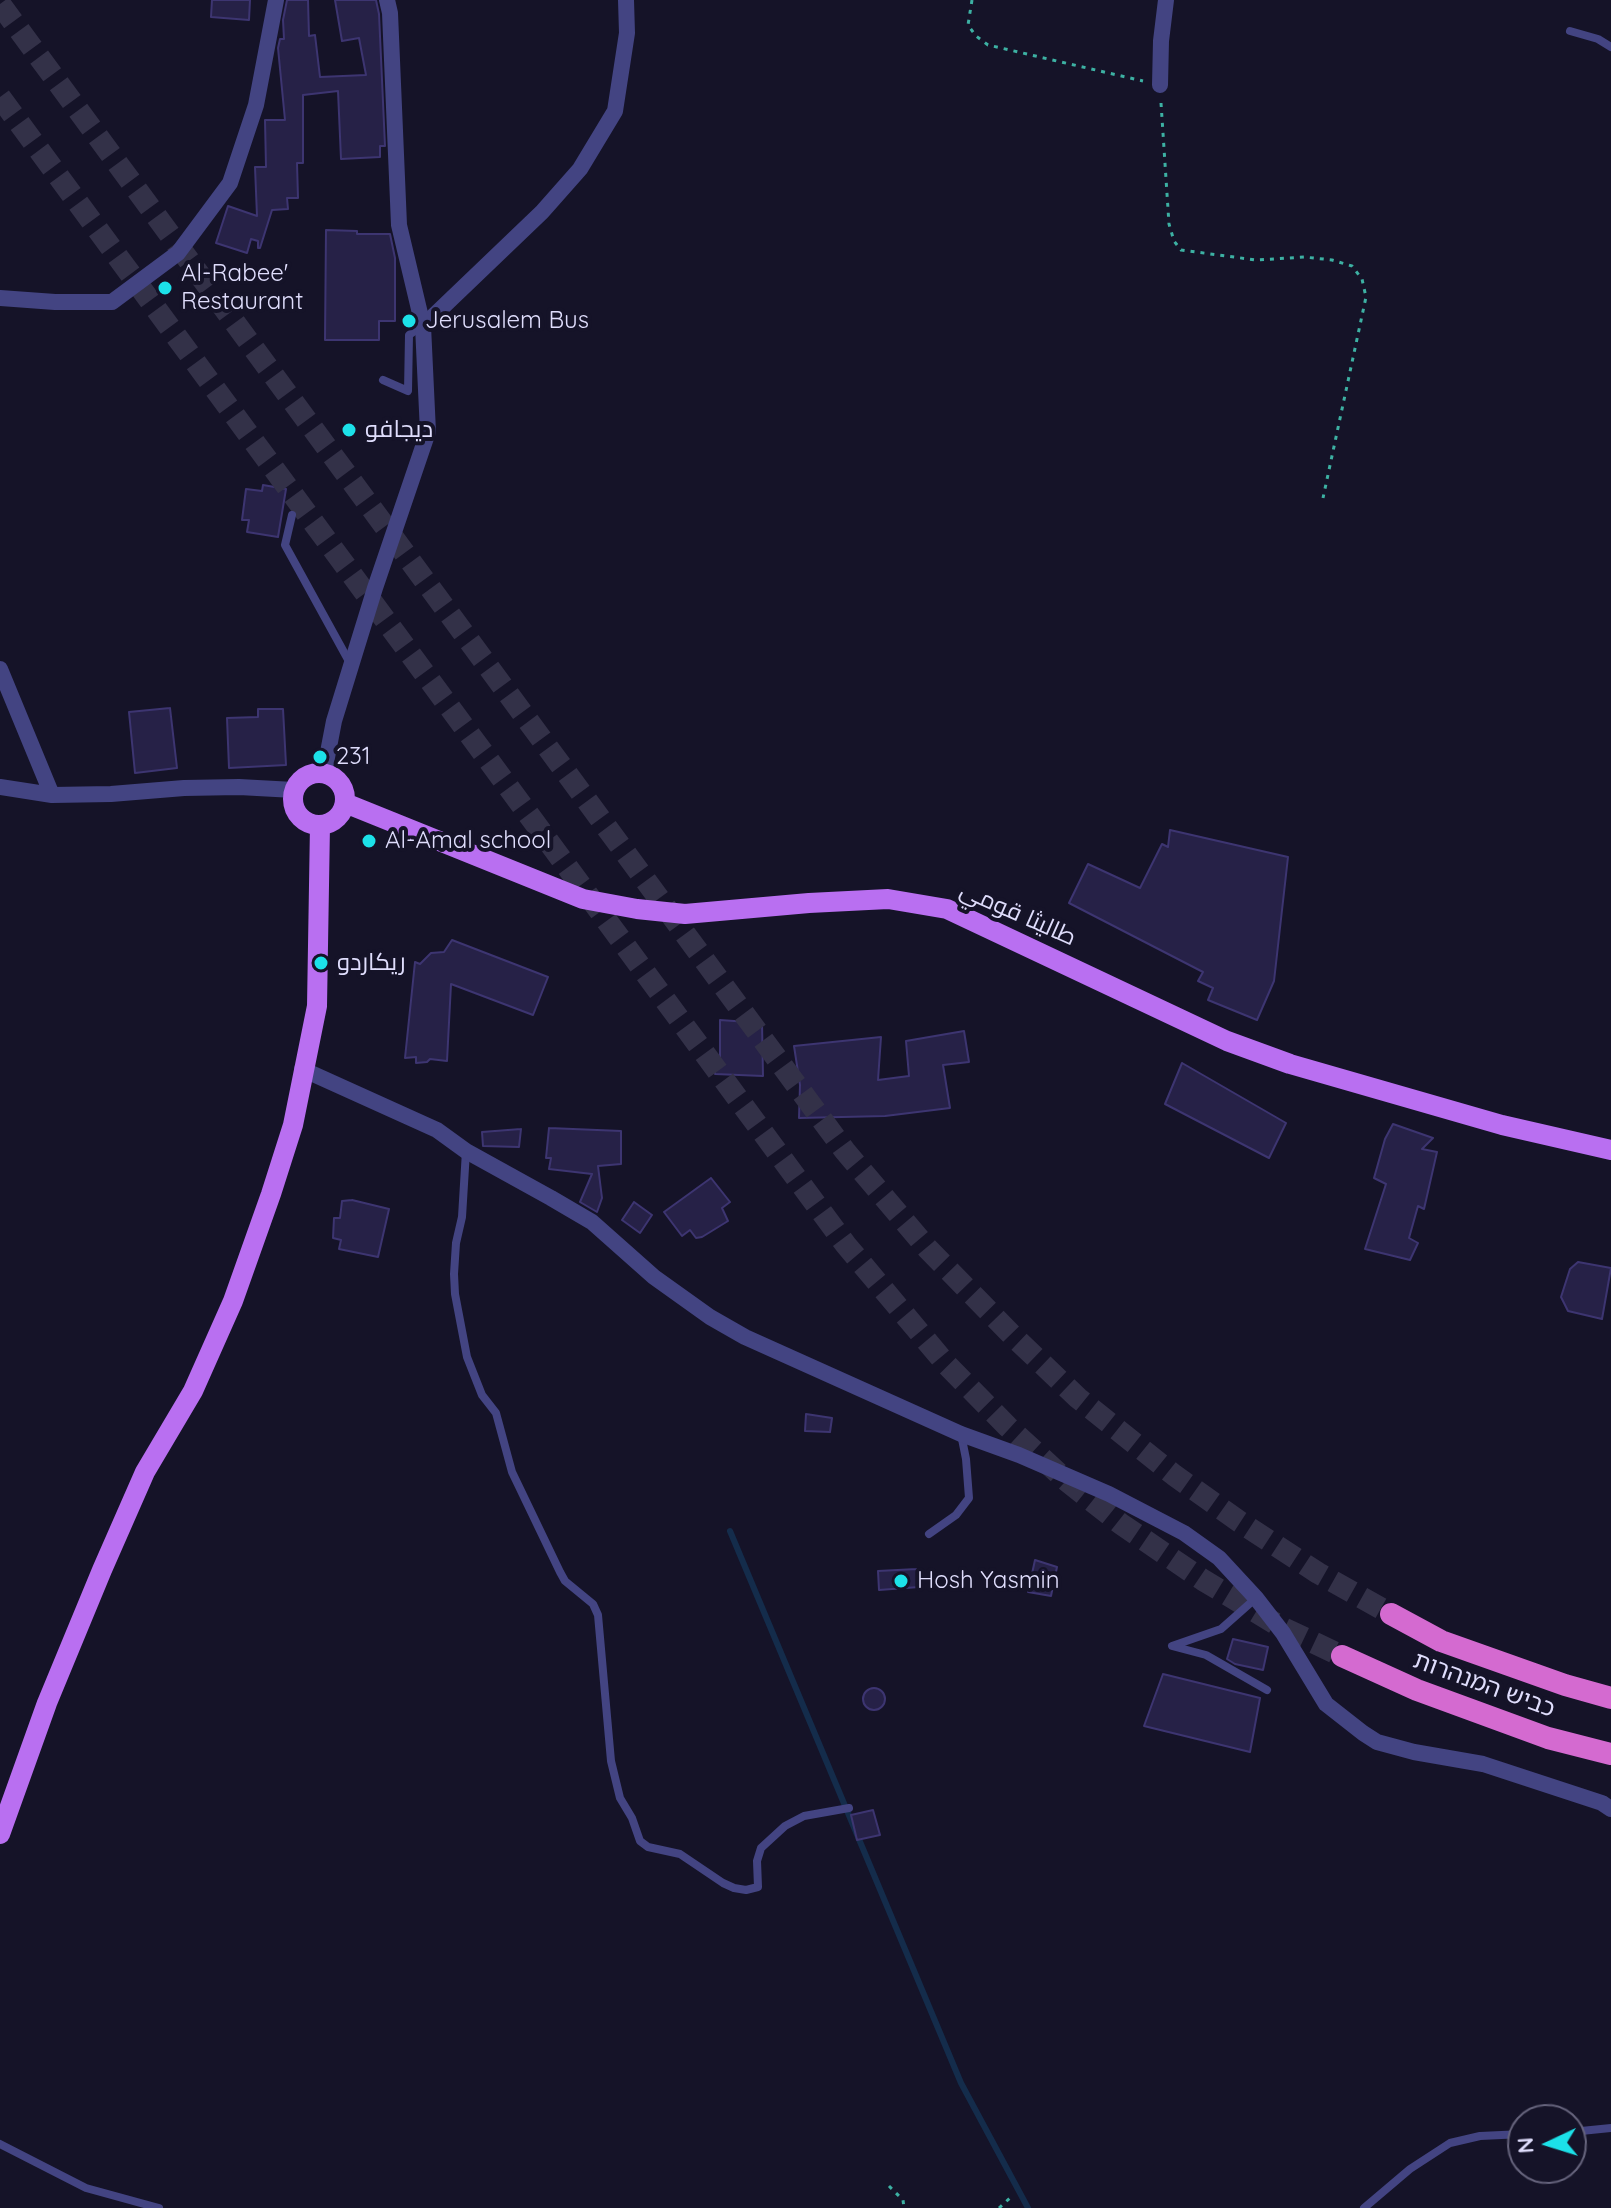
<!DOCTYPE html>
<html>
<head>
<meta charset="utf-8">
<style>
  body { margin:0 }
  #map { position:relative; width:1611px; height:2208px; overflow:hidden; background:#151328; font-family:Quicksand,sans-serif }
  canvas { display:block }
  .north { position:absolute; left:1507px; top:2104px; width:80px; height:80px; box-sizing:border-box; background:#151328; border:2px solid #66647d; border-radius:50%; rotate:266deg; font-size:22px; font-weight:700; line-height:32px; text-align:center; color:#dfddfc }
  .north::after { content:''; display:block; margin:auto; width:28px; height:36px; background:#1ce1e9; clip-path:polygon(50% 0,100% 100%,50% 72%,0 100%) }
</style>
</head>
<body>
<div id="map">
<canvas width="1611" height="2208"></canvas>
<div class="north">N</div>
</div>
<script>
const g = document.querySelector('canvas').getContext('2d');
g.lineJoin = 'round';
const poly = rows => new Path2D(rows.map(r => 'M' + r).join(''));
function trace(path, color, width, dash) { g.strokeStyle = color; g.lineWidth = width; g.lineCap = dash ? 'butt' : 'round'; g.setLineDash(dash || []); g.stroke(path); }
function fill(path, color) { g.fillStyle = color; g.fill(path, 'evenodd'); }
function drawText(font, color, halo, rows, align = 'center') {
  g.font = font + ' Quicksand,Cairo,"Noto Sans Hebrew",sans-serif'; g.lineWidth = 8; g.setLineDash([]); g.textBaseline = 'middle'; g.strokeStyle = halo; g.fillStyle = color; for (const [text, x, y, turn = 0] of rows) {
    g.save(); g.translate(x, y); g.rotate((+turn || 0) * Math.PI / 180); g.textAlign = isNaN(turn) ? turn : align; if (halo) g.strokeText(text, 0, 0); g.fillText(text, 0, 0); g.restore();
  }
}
trace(poly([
  [730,1531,961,2083,1028,2208]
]), '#142c4b', 6);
const building = poly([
  [212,0,250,0,249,20,211,17,212,0],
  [287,0,308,0,309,36,315,35,320,77,366,75,359,38,342,41,335,0,376,0,379,14,385,146,380,146,380,157,341,159,338,91,303,95,303,163,297,163,298,198,287,198,288,209,272,210,260,248,258,248,258,241,251,239,247,253,216,243,228,206,257,216,255,167,266,167,265,120,285,120,278,48,280,39,284,39,283,20,287,0],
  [326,230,357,231,357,234,390,234,395,258,395,321,379,321,379,340,325,340,326,230],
  [263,485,286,489,278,537,247,532,249,520,242,520,246,489,262,491,263,485],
  [170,708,177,768,135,773,129,712,170,708],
  [258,709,283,709,286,765,229,768,227,718,258,717,258,709],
  [1170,830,1288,857,1274,981,1257,1020,1208,1000,1213,988,1198,981,1203,972,1069,903,1088,864,1140,888,1162,844,1168,847,1170,830],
  [452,940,548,977,533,1015,451,984,447,1061,430,1059,427,1062,416,1063,416,1057,405,1058,415,962,420,964,431,953,444,952,452,940],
  [720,1020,762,1023,763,1076,715,1074,714,1060,720,1060,720,1020],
  [964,1031,969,1062,943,1065,950,1108,885,1116,799,1118,800,1085,794,1046,881,1037,878,1080,909,1076,906,1041,964,1031],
  [1182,1063,1286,1123,1269,1158,1165,1104,1182,1063],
  [1393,1124,1433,1138,1422,1149,1437,1152,1424,1209,1418,1206,1409,1238,1418,1243,1410,1260,1365,1249,1386,1184,1374,1178,1385,1139,1393,1124],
  [549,1128,621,1131,621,1164,598,1166,602,1198,597,1212,580,1202,592,1174,549,1169,551,1158,546,1158,549,1128],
  [521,1129,519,1147,483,1146,482,1132,521,1129],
  [711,1178,730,1202,722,1208,728,1221,702,1237,696,1238,690,1230,682,1236,664,1212,711,1178],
  [352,1200,389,1209,378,1257,339,1249,341,1240,333,1238,334,1218,340,1218,342,1201,352,1200],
  [634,1202,652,1215,640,1233,622,1220,634,1202],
  [1578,1262,1611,1268,1602,1319,1568,1311,1561,1297,1570,1269,1578,1262],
  [806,1414,832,1418,830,1432,805,1431,806,1414],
  [1035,1560,1057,1567,1051,1596,1028,1592,1035,1560],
  [917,1569,919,1587,879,1590,878,1571,917,1569],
  [1233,1639,1268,1647,1263,1670,1235,1664,1227,1659,1233,1639],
  [1163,1674,1260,1698,1250,1752,1144,1726,1163,1674],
  '863 1699a11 11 0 1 1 22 0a11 11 0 1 1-22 0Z',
  [873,1810,880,1835,857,1840,851,1815,873,1810]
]);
fill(building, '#262147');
trace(building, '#3d3571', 2);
trace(poly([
  [0,4,845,1151,927,1248,1012,1335,1078,1398,1174,1475,1240,1522,1318,1573,1391,1614],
  [0,97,786,1164,846,1245,946,1364,1008,1427,1068,1482,1121,1524,1203,1580,1281,1627,1342,1656]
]), '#333148', 22, [22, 11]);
trace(poly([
  [972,0,968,25,976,36,988,45,1143,81],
  [1161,103,1169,224,1174,241,1181,250,1256,260,1304,257,1332,260,1352,266,1362,279,1366,297,1323,498],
  [889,2186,903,2200,904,2208],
  [999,2208,1011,2197]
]), '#3db1a3', 3, [4, 6]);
trace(poly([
  [1570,31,1598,39,1611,47],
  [383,380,408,391,409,335,422,326],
  [292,515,285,545,351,665],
  [466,1151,462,1217,456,1243,454,1274,455,1294,467,1357,482,1395,496,1413,512,1472,560,1572,565,1581,593,1604,598,1615,611,1761,620,1798,632,1818,640,1841,648,1847,680,1854,723,1883,734,1888,746,1890,758,1887,757,1861,761,1848,785,1826,804,1816,849,1808],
  [929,1534,956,1515,969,1498,966,1459,961,1434],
  [1256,1598,1221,1629,1172,1646,1206,1655,1267,1690],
  [1571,2132,1611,2128],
  [0,2144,86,2188,159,2208],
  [1364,2208,1410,2169,1450,2143,1480,2136,1523,2134]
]), '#434482', 8);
trace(poly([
  [1160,85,1161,41,1166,0],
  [0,298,55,302,112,302,178,253,230,183,256,105,276,0],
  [423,326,542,212,580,169,615,111,627,33,626,0],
  [0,669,52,795],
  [0,787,52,795,111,794,184,788,239,787,294,790],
  [302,1069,437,1130,466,1151,551,1198,592,1222,654,1277,710,1317,745,1337,961,1434,1019,1455,1109,1494,1184,1533,1219,1558,1256,1598,1283,1633,1326,1704,1363,1733,1377,1742,1414,1752,1483,1764,1602,1803,1611,1809]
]), '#434482', 16);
trace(poly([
  [324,773,334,721,375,588,428,432,423,326,399,225,390,13,387,0]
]), '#434482', 16);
trace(poly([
  '293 799a26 26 0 1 1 52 0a26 26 0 1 1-52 0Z',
  [345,803,583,899,637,909,685,914,809,903,888,899,947,909,1227,1041,1290,1064,1502,1125,1611,1150],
  [0,1834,47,1703,102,1570,145,1472,193,1391,233,1301,271,1194,293,1125,317,1006,320,825]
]), '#b96ff1', 20);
trace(poly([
  [1391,1614,1441,1641,1565,1685,1611,1698],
  [1342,1656,1417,1690,1548,1738,1611,1754]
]), '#d46ad0', 22);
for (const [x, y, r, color] of [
  [165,288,8,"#1ce1e9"],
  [409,321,8,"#1ce1e9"],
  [349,430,8,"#1ce1e9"],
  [320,757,8,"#1ce1e9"],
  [369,841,8,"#1ce1e9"],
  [321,963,8,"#1ce1e9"],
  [901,1581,8,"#1ce1e9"]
]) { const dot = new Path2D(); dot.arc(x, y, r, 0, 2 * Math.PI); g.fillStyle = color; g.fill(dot); trace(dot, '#151328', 3); }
drawText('24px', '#dfddfc', '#151328', [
  ["Al-Rabee'",181,274],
  ["Restaurant",181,302],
  ["Jerusalem Bus",425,321],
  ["ديجافو",365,430],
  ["231",336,757],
  ["Al-Amal school",385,841],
  ["ريكاردو",337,963],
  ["Hosh Yasmin",917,1581]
], 'left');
drawText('24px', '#dfddfc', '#151328', [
  ["طاليثا قومي",1018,914,24],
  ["כביש המנהרות",1484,1685,20]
]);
</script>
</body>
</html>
